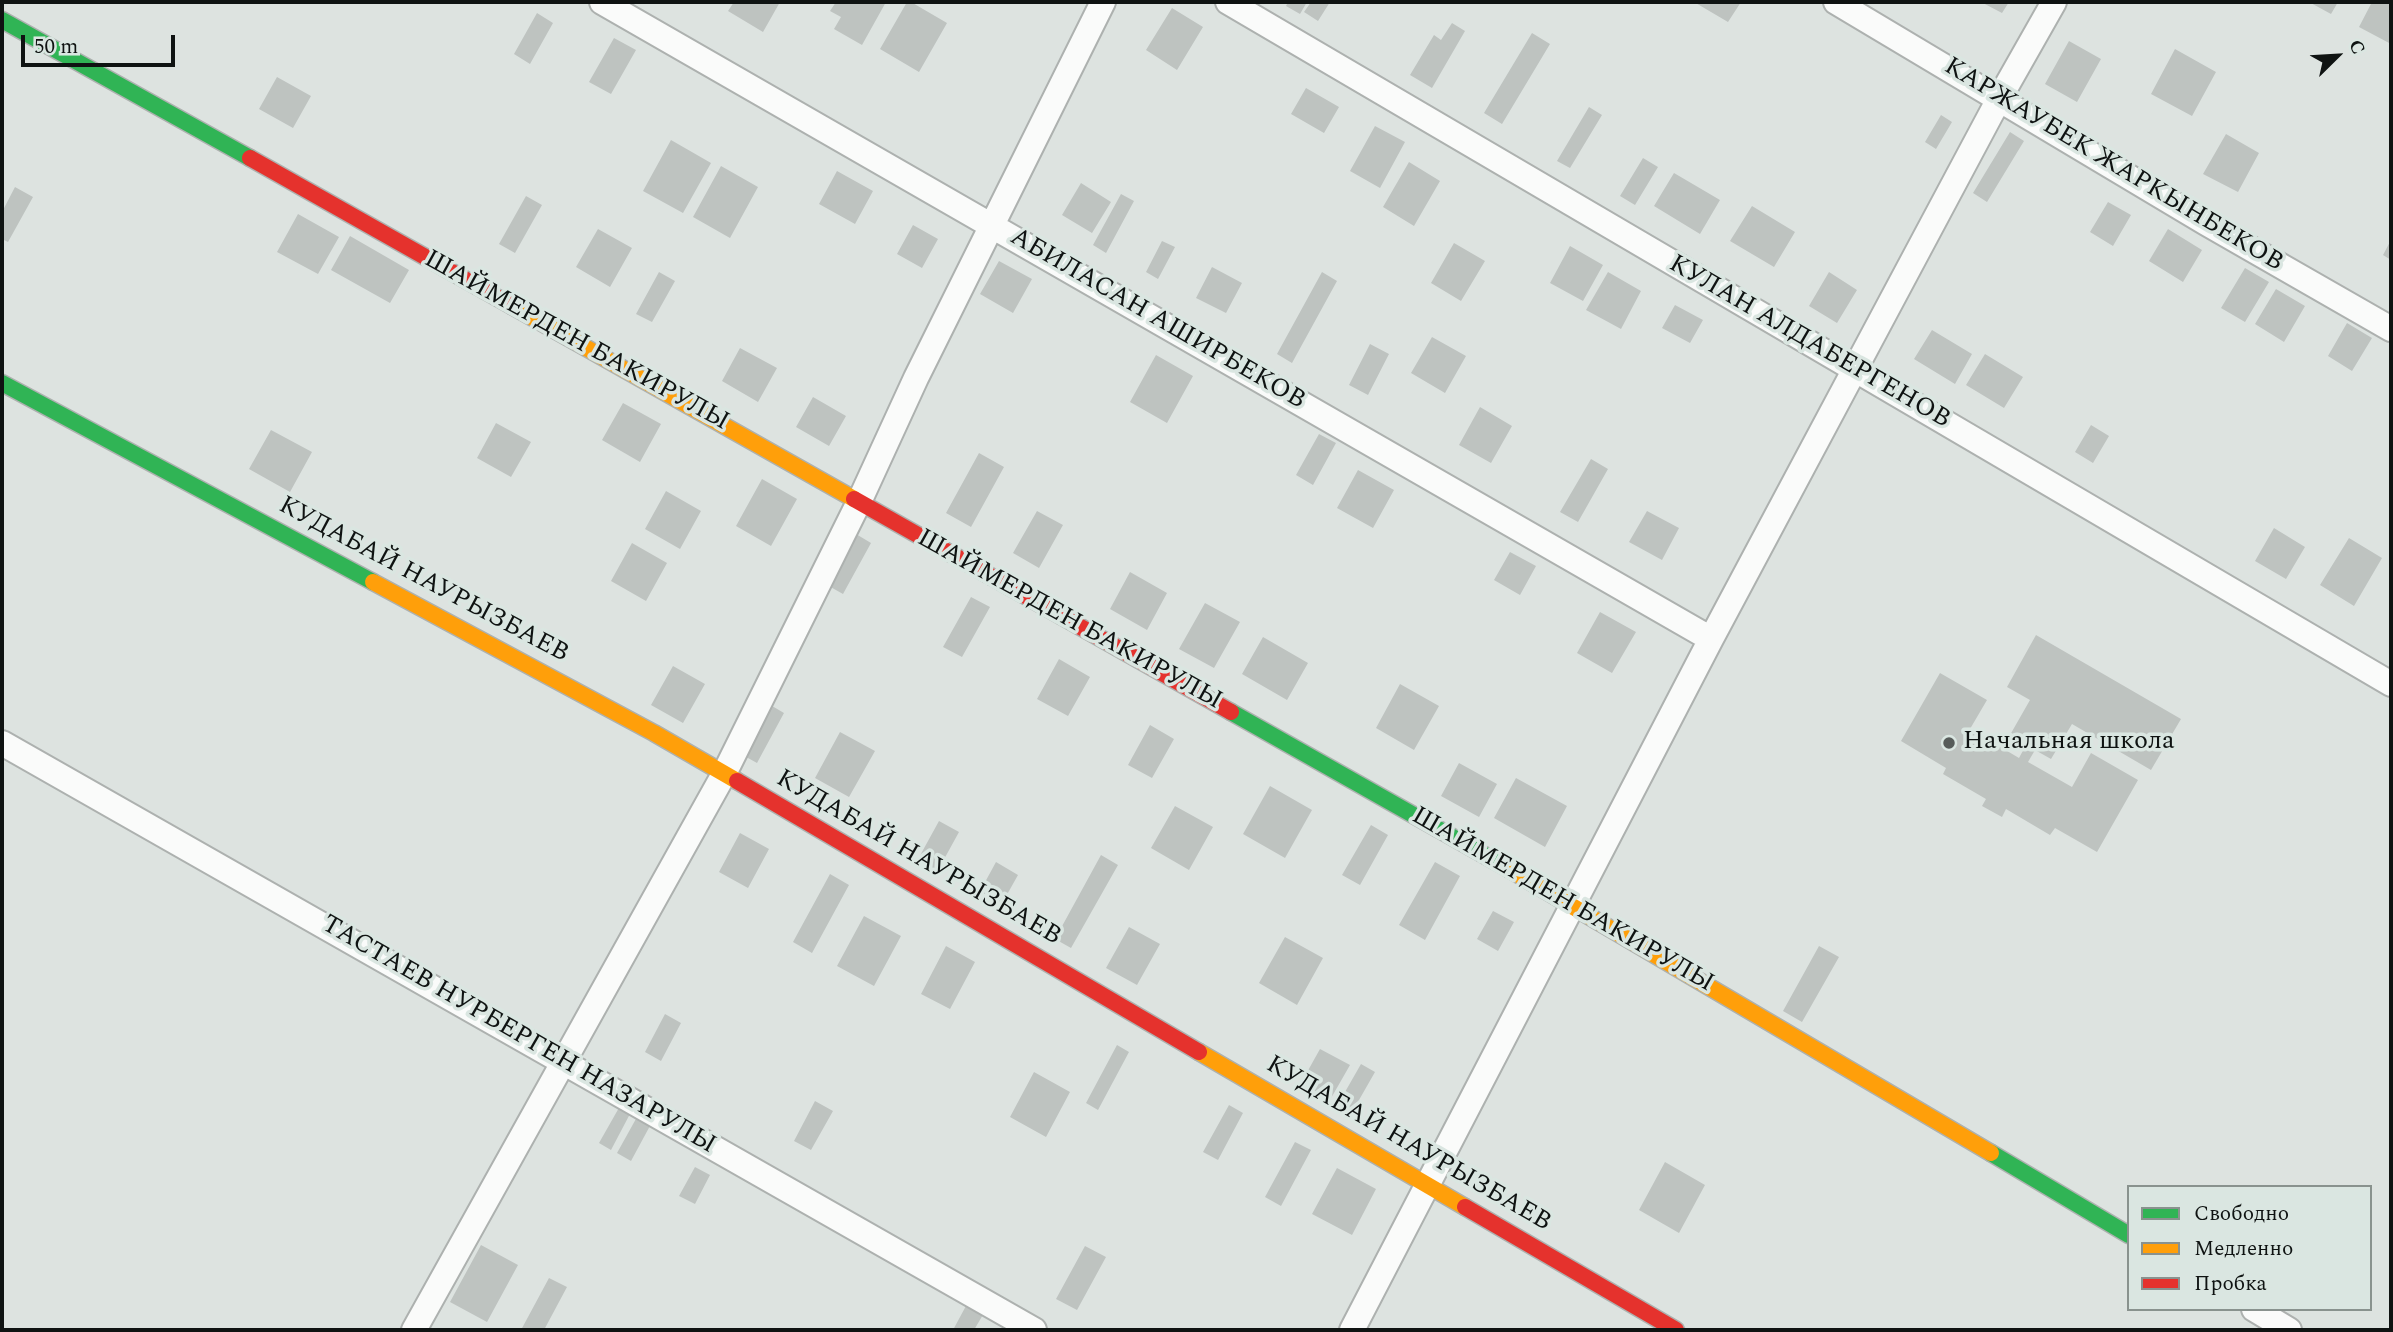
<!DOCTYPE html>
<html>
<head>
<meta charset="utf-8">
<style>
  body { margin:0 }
  #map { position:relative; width:2393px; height:1332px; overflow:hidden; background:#dde3e0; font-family:Spectral,serif }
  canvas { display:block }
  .frame { position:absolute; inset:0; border:4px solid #0f1312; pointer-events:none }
  .legend { position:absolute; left:2127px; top:1185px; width:245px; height:126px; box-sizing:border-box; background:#dae6e1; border:2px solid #89928e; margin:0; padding:9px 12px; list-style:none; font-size:21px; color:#0f1312 }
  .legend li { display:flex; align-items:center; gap:14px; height:35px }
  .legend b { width:35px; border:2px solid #89928e }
  .north { position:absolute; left:2302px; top:21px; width:70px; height:70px; -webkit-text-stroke:5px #dae6e1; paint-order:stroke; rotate:66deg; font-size:19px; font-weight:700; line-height:28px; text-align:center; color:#0f1312 }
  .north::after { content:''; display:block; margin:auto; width:24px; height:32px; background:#0f1312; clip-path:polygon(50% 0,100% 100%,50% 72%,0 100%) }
  .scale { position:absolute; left:21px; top:35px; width:154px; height:32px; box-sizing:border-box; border:4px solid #0f1312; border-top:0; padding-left:9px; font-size:21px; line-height:24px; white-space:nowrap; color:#0f1312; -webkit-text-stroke:5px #dae6e1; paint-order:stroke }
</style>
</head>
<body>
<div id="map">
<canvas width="2393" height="1332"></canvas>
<div class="frame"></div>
<ul class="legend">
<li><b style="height:9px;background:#30b455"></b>Свободно</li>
<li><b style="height:9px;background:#ff9f0a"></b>Медленно</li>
<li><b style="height:9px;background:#e5322d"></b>Пробка</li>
</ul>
<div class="north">С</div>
<div class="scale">50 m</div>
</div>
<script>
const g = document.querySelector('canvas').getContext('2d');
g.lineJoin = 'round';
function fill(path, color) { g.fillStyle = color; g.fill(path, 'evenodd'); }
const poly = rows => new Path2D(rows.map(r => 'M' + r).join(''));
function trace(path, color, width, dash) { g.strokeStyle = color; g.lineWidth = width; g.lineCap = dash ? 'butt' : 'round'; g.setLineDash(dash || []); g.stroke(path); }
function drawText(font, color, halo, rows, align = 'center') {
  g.font = font + ' Spectral,serif'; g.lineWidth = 7; g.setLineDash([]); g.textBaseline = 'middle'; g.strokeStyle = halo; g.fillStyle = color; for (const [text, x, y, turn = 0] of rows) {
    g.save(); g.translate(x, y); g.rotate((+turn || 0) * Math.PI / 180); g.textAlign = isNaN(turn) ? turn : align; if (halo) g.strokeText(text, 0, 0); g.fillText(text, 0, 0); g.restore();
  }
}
fill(poly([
  [734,2,780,2,763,32,728,11],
  [836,2,886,2,862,45,834,29,841,17,830,11],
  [907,2,911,2,947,23,919,72,880,49],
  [1288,2,1307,2,1300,14,1286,6],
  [1311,2,1330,2,1318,21,1304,12],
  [1694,2,1741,2,1728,22],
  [1981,2,2009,2,2002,13],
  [2309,2,2338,2,2331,14],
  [2372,2,2391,2,2391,44,2359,27],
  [1172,8,1203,27,1177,70,1146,50],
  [537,13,553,23,530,64,514,54],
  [1452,23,1465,31,1432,88,1410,75,1434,35,1441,40],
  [1532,33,1550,44,1502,124,1484,113],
  [614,38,636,50,611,94,589,82],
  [2069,41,2101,59,2077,102,2045,84],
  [2175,49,2216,72,2192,116,2151,94],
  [277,77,311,96,293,128,259,109],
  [1306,88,1339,107,1324,133,1291,114],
  [1589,107,1602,115,1570,168,1557,161],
  [1941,115,1952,122,1936,149,1925,142],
  [1375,126,1405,142,1380,188,1350,171],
  [2010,132,2024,141,1987,202,1973,193],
  [2226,134,2259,153,2238,192,2203,174],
  [671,140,711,163,683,213,643,191],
  [1643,158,1658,167,1635,205,1620,196],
  [1409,162,1440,181,1414,226,1383,207],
  [721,166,758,187,730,238,693,217],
  [837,171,873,191,855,224,819,204],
  [1674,173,1720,200,1700,234,1654,206],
  [1081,183,1111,202,1092,233,1062,215],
  [15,187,33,197,8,242,2,239,2,212],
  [1121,194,1134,201,1106,253,1093,245],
  [526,196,542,205,515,253,499,244],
  [2108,202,2131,215,2113,246,2090,232],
  [1752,206,1795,232,1774,267,1730,241],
  [298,214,339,237,318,274,277,252],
  [913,225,938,239,922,268,897,254],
  [598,229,632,248,610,287,576,267],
  [2168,229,2202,250,2183,282,2149,261],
  [350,236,409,270,390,303,331,270],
  [2391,240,2391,260,2383,255],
  [1162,241,1175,247,1158,279,1146,272],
  [1454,243,1485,261,1461,301,1431,283],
  [1570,246,1603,265,1583,301,1550,283],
  [999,261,1032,279,1013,313,980,294],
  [1212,267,1242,283,1226,313,1196,298],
  [2245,268,2269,282,2245,322,2221,308],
  [659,272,675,281,652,322,636,314],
  [1322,272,1337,281,1292,363,1277,354],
  [1608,272,1641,291,1621,329,1586,310],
  [1829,272,1857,290,1837,323,1809,306],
  [2276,289,2305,306,2284,342,2255,324],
  [1675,305,1703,320,1690,343,1662,328],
  [2347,323,2372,338,2352,371,2328,356],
  [1932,330,1972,354,1955,384,1914,359],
  [1432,337,1466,356,1445,393,1411,373],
  [1370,344,1389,354,1368,395,1349,385],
  [740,348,777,368,758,402,722,381],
  [1985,354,2023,377,2004,408,1966,385],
  [1156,355,1193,376,1167,423,1130,402],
  [813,397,846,416,829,446,796,427],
  [623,403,661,424,640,462,602,440],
  [1480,407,1512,426,1491,463,1459,445],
  [496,423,531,442,511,477,477,458],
  [2091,425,2109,436,2093,463,2075,452],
  [271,430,312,452,290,492,249,469],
  [1319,434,1336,443,1313,485,1296,475],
  [979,453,1004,467,971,527,946,513],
  [1591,459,1608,469,1578,522,1560,512],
  [1358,470,1394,490,1373,528,1337,508],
  [762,479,797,499,771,546,736,526],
  [666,491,701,511,680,549,645,529],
  [1037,511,1063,525,1039,568,1013,553],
  [1647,511,1679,528,1662,560,1629,542],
  [2274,528,2305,547,2286,579,2255,561],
  [856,534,871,543,843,594,827,585],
  [2349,538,2382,558,2354,606,2320,585],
  [632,543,667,563,646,601,611,581],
  [1510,552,1536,566,1520,595,1494,580],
  [1130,572,1167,593,1147,630,1110,609],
  [971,597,990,607,962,657,943,647],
  [1205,603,1240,622,1214,668,1179,649],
  [1600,612,1636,632,1612,673,1577,653],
  [2036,635,2181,719,2151,770,2072,724,2051,759,2035,750,2028,762,2072,787,2091,753,2138,780,2097,852,2055,828,2050,835,2006,809,2002,817,1982,806,1986,799,1943,774,1946,768,1901,741,1940,673,1987,700,1970,729,2019,758,2026,745,2010,735,2030,700,2007,687],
  [1263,637,1308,663,1287,700,1242,674],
  [1059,659,1090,677,1068,716,1037,699],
  [673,666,705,684,683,723,651,705],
  [1400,684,1439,706,1414,750,1376,728],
  [767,703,784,713,757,763,739,753],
  [1150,725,1174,739,1152,778,1128,765],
  [840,732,875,751,849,797,815,778],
  [1459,763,1497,784,1479,817,1441,796],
  [1516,778,1567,806,1545,847,1494,818],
  [1270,786,1312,810,1285,858,1243,834],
  [1175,806,1213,827,1189,870,1151,848],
  [939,821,959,832,937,872,917,861],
  [1371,825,1388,835,1360,885,1342,875],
  [740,833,769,849,748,888,719,872],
  [1101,855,1118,865,1071,948,1055,939],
  [996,862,1018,875,1000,907,978,895],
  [1435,862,1460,876,1425,940,1399,925],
  [830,874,849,885,812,953,793,942],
  [1493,911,1514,922,1498,951,1477,939],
  [864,916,901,936,874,986,837,966],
  [1129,927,1160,944,1137,985,1106,968],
  [1285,937,1323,958,1297,1005,1259,983],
  [946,946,975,962,950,1009,921,994],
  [1819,946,1839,957,1802,1022,1783,1011],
  [665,1014,681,1023,661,1061,645,1052],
  [1117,1045,1129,1052,1098,1110,1086,1103],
  [1320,1049,1350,1065,1330,1100,1301,1083],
  [1361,1064,1375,1072,1351,1114,1337,1106],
  [1034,1072,1070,1092,1046,1137,1010,1117],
  [815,1101,833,1111,811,1150,794,1141],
  [1229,1105,1243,1113,1218,1160,1203,1152],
  [620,1106,631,1112,611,1150,599,1143],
  [637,1117,651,1124,631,1161,617,1153],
  [1295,1142,1311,1150,1281,1206,1265,1197],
  [1665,1162,1705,1185,1679,1233,1639,1210],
  [695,1167,710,1175,695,1204,679,1196],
  [1337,1168,1376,1189,1352,1235,1312,1214],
  [481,1245,518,1265,487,1322,450,1302],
  [1085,1246,1106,1257,1077,1310,1056,1299],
  [549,1278,567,1287,544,1330,521,1330],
  [967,1304,984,1313,974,1330,953,1330]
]), '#bec3c0');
const street = poly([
  [602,2,1711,639],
  [1228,2,2391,684],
  [1836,2,2206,223,2391,329],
  [2,743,1034,1330],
  [2254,1309,2289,1330],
  [414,1330,724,774,859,502,916,378,1103,2],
  [1352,1330,1711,639,1999,99,2054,2]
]);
const fast = poly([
  [2,20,250,158],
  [2,383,373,582],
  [1231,712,1509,869],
  [1991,1153,2129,1235]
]);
const slow = poly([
  [512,306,854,499],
  [373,582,654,733,737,781],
  [1509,869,1991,1153],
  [1199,1052,1465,1207]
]);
const jam = poly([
  [250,158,512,306],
  [854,499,1231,712],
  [737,781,1199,1052],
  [1465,1207,1676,1330]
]);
trace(street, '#adb1af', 28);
trace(fast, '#adb1af', 19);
trace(slow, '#adb1af', 19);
trace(jam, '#adb1af', 19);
trace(street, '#fafbfa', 24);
trace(fast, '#30b455', 16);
trace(slow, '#ff9f0a', 16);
trace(jam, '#e5322d', 16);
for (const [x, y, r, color] of [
  [1949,743,7,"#575c5a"]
]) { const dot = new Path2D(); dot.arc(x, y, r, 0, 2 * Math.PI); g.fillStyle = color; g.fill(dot); trace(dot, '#dae6e1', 2.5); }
drawText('26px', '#0f1312', '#dae6e1', [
  ["КАРЖАУБЕК ЖАРКЫНБЕКОВ",2113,166,31],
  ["АБИЛАСАН АШИРБЕКОВ",1157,320,30],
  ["ШАЙМЕРДЕН БАКИРУЛЫ",576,342,29],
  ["КУЛАН АЛДАБЕРГЕНОВ",1809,343,30],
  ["КУДАБАЙ НАУРЫЗБАЕВ",423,581,28],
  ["ШАЙМЕРДЕН БАКИРУЛЫ",1069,621,29],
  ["КУДАБАЙ НАУРЫЗБАЕВ",918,859,30],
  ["ШАЙМЕРДЕН БАКИРУЛЫ",1562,901,30],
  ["ТАСТАЕВ НУРБЕРГЕН НАЗАРУЛЫ",518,1036,30],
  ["КУДАБАЙ НАУРЫЗБАЕВ",1408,1145,30]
]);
drawText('26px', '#0f1312', '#dae6e1', [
  ["Начальная школа",1963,743]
], 'left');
</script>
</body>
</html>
